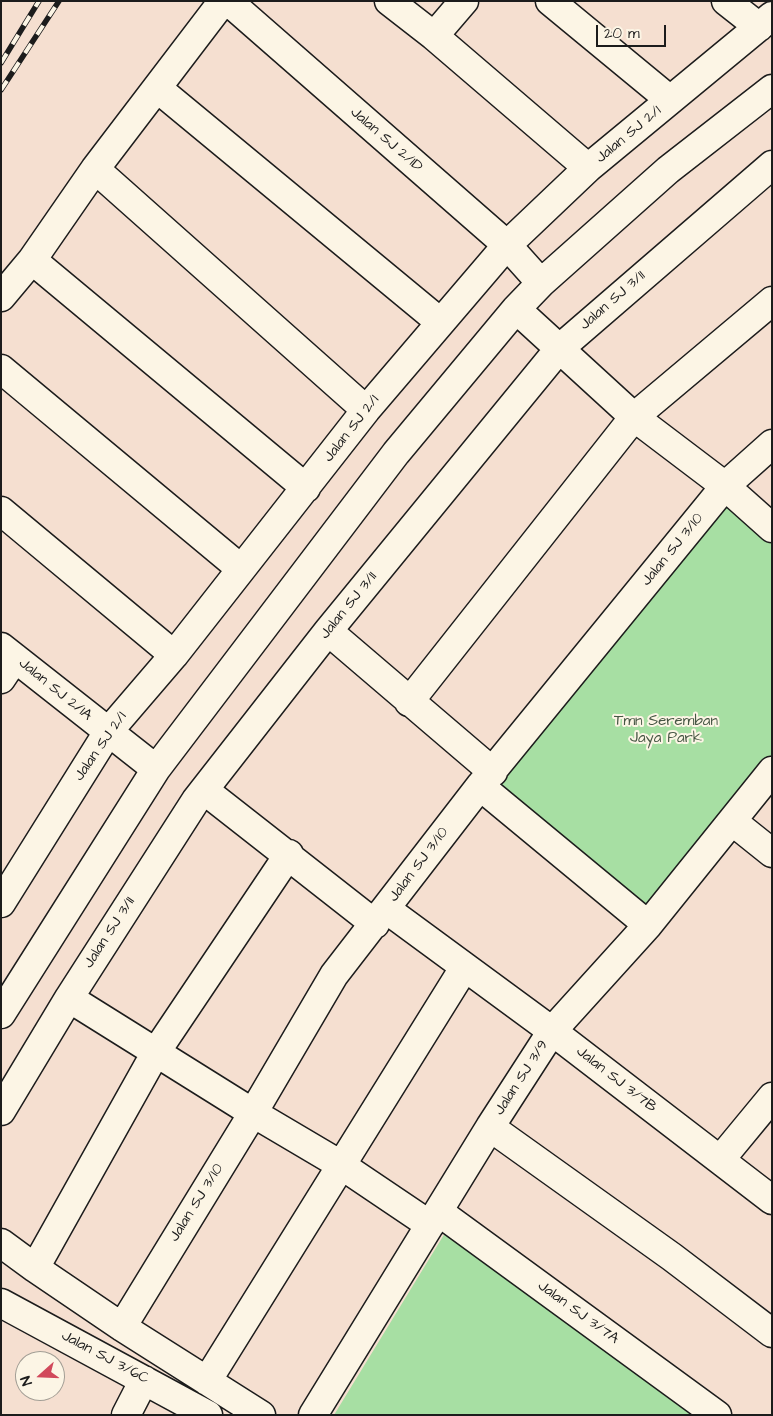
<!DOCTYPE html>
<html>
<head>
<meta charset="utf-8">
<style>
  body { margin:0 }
  #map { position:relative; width:773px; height:1416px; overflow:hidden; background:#f5dfd0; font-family:"Architects Daughter",sans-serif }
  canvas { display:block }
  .frame { position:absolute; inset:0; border:2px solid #1c1c1c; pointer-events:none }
  .north { position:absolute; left:15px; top:1351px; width:50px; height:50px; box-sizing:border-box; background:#fcf5e5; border:1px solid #a29e95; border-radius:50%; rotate:250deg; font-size:14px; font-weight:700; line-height:20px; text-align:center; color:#1c1c1c }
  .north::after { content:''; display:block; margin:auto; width:18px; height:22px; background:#d1495b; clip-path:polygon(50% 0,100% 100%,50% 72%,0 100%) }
  .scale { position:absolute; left:596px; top:25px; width:70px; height:22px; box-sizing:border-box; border:2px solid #1c1c1c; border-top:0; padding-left:6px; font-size:15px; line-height:18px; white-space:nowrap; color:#1c1c1c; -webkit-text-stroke:4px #fcf5e5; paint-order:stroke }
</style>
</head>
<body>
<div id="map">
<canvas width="773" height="1416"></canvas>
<div class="frame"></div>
<div class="north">N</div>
<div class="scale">20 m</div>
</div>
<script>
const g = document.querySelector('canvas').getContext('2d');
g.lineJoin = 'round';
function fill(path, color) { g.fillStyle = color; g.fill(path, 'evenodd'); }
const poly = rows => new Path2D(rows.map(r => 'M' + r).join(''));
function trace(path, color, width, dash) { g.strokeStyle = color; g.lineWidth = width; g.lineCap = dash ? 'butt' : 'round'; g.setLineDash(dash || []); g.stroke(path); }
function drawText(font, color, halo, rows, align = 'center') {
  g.font = font + ' "Architects Daughter",sans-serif'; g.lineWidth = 4; g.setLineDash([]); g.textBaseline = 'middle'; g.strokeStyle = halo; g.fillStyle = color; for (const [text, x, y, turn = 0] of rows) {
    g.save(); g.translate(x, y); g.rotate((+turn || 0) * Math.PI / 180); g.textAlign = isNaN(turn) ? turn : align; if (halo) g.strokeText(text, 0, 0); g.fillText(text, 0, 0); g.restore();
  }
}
fill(poly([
  [718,498,772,542,772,764,648,920,484,792],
  [445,1233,693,1415,334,1415]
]), '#a7dfa3');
const minor = poly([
  [228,1,507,245,541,283],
  [389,1,434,36,588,168],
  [550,1,670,100],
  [726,1,759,27],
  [434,36,464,1],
  [157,88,440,322],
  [95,169,366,410],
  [32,260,306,488],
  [1,297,32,260,95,169,223,1],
  [516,309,634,417,725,486,772,528],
  [1,369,240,568],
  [1,511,174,655],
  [328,631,493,772],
  [1,647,156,769],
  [1,679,15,658],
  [409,702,634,417,772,301],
  [480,786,648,925],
  [204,790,375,924],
  [732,821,772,853],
  [1,903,108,732,174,655,366,410,507,245,588,168,772,16],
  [386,909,552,1031,772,1200],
  [69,998,253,1113,341,1165,430,1225],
  [1,1014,156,769,396,453,516,309,541,283,668,170,772,89],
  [1,1111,69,998,196,800,328,631,559,349,772,165],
  [490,1127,672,1257,772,1333],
  [720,1160,772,1097],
  [439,1212,717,1415],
  [1,1243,35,1268,122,1327,261,1415],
  [35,1268,156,1052,289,854],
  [1,1303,208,1415],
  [122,1327,253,1113,334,975,480,786,725,486,772,444],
  [207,1381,464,968],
  [126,1415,144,1380],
  [313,1415,490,1127,552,1031,648,925,772,771]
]);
trace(minor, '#1c1c1c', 31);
trace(minor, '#fcf5e5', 28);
const rail = poly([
  [1,63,39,1],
  [1,90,59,1]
]);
trace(rail, '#1c1c1c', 5.5);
trace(rail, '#fcf5e5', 4, [11]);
drawText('15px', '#1c1c1c', '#fcf5e5', [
  ["Jalan SJ 2/1",629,135,-40],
  ["Jalan SJ 2/1D",386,140,41],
  ["Jalan SJ 3/11",613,301,-41],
  ["Jalan SJ 2/1",352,429,-52],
  ["Jalan SJ 3/10",673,550,-51],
  ["Jalan SJ 3/11",349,606,-51],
  ["Jalan SJ 2/1A",55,690,39],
  ["Jalan SJ 2/1",101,747,-55],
  ["Jalan SJ 3/10",419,865,-53],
  ["Jalan SJ 3/11",110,933,-57],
  ["Jalan SJ 3/9",522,1078,-57],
  ["Jalan SJ 3/7B",616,1080,38],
  ["Jalan SJ 3/10",197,1203,-58],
  ["Jalan SJ 3/7A",578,1313,36],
  ["Jalan SJ 3/6C",105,1358,28]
]);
drawText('15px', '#465644', '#fcf5e5', [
  ["Tmn Seremban",666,722],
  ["Jaya Park",666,739]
]);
</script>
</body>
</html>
